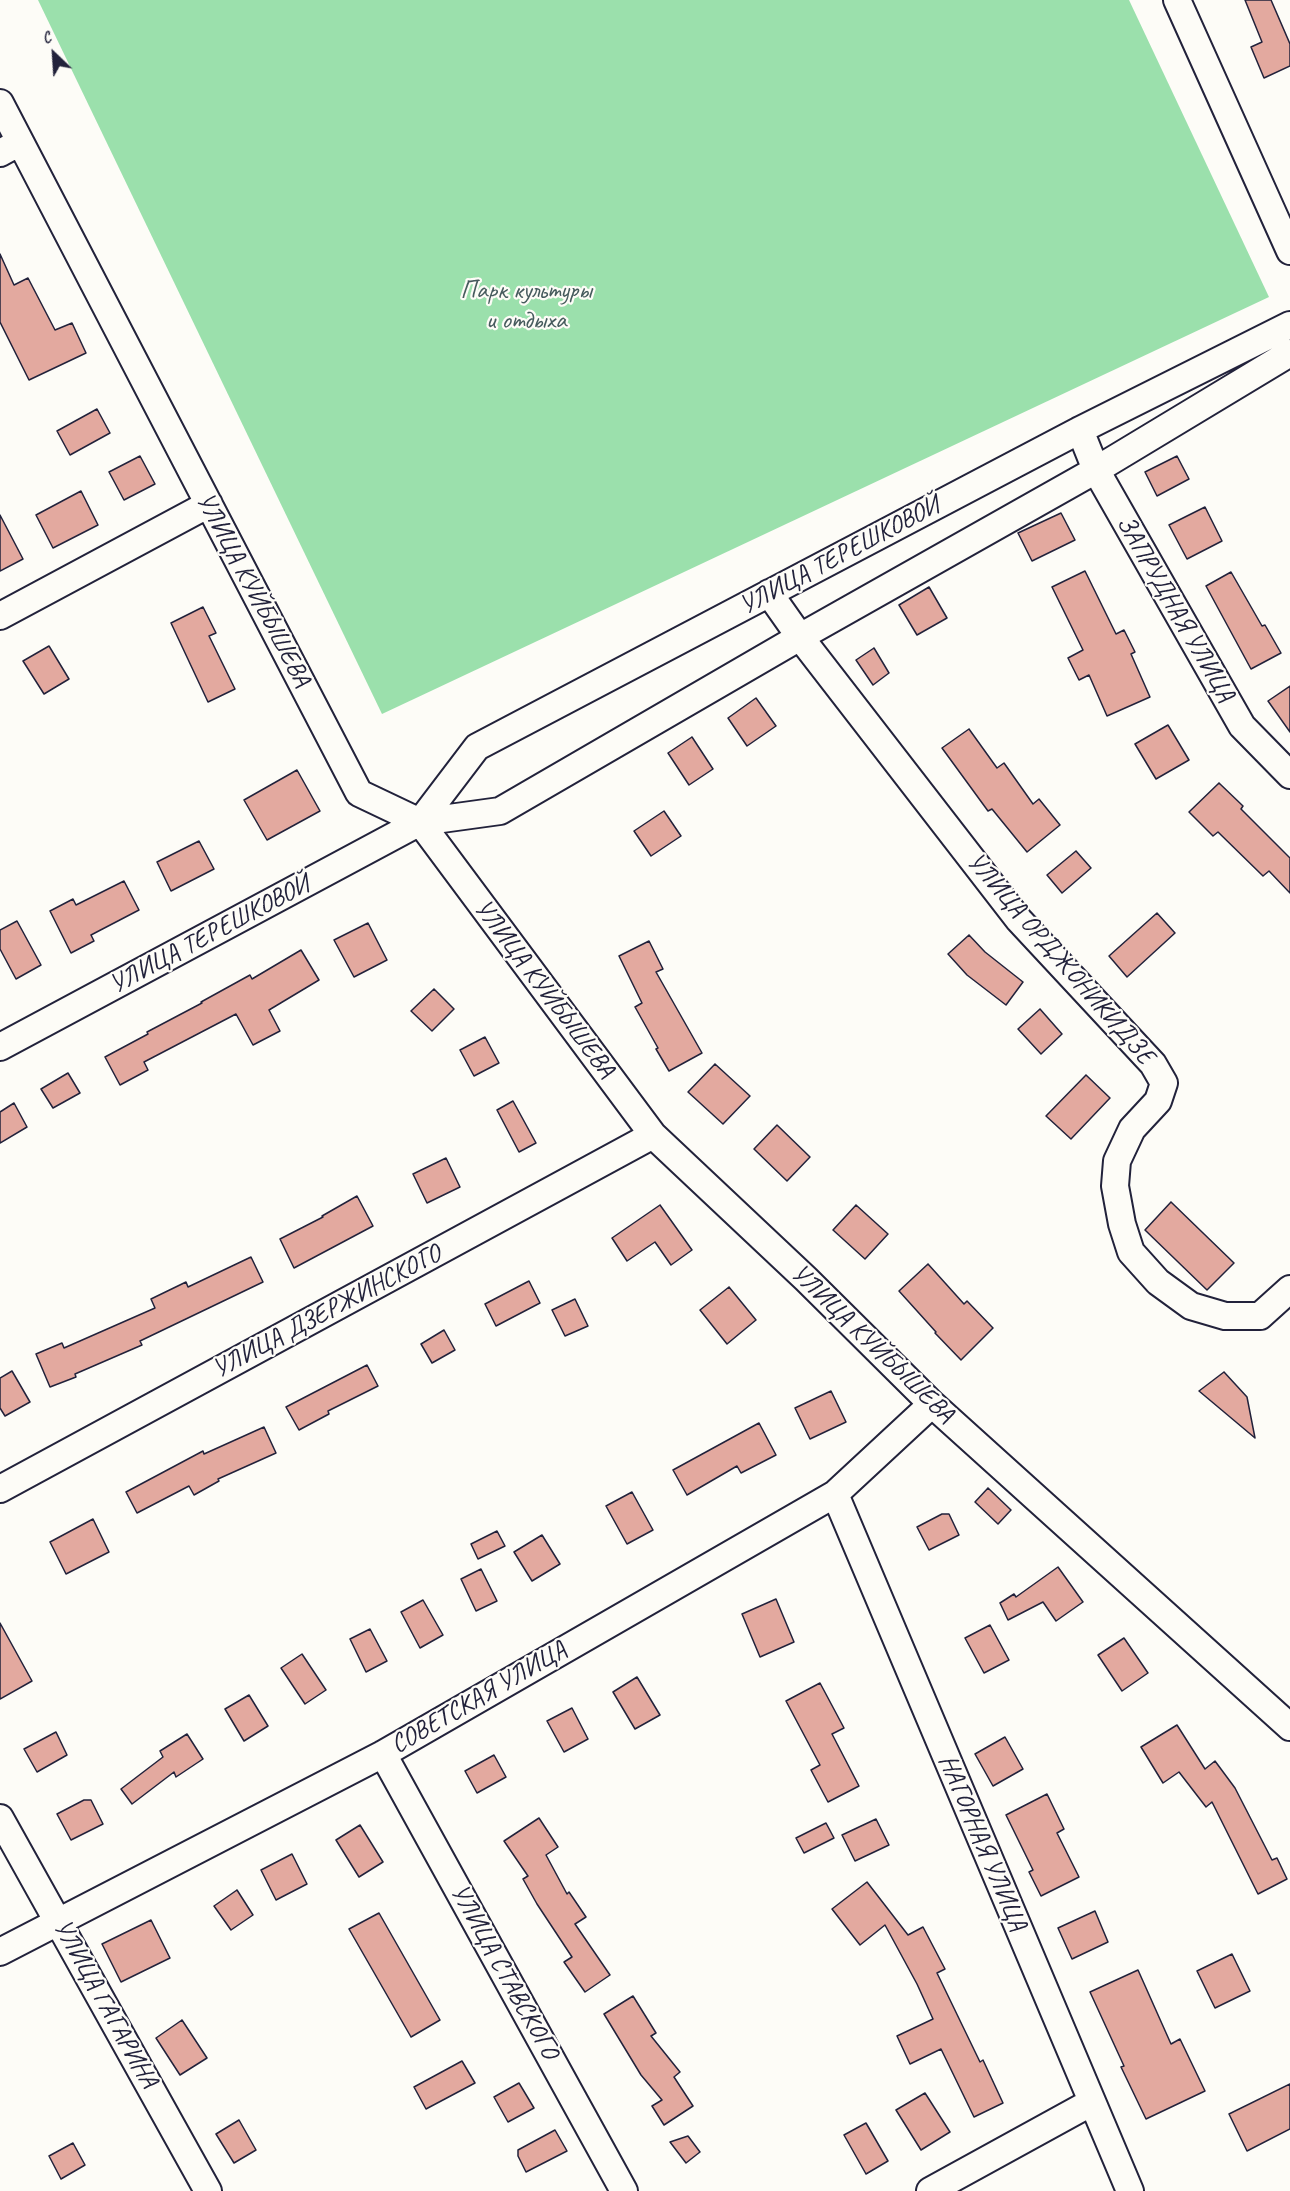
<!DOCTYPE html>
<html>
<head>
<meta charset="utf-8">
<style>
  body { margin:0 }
  #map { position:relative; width:1290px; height:2191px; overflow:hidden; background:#fdfcf7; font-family:Caveat,sans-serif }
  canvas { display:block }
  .north { position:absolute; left:24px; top:24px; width:60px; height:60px; -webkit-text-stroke:4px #fdfcf7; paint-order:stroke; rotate:335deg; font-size:16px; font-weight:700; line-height:24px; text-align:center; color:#22223b }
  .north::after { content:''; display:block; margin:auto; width:21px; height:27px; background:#22223b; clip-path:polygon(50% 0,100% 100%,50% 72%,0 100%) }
</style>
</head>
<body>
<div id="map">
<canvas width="1290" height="2191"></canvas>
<div class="north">С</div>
</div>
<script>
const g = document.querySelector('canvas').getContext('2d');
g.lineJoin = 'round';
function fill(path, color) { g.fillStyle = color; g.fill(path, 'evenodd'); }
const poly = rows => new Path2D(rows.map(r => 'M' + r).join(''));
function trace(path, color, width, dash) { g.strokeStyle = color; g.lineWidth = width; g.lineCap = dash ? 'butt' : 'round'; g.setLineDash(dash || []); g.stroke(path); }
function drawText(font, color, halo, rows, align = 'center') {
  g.font = font + ' Caveat,sans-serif'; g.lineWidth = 4.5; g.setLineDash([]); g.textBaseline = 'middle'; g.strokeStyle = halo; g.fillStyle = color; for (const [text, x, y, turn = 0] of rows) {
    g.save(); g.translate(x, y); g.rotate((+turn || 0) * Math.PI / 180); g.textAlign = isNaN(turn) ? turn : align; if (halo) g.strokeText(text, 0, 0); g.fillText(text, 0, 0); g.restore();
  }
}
fill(poly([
  [38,0,1129,0,1269,297,382,714]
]), '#9be0ac');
const building = poly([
  [1245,0,1271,0,1290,44,1290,66,1264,78,1251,47,1262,42,1245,0],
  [0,254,14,285,28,278,55,330,72,323,86,353,29,380,0,322,0,254],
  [97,409,110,433,70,455,57,431,97,409],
  [140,456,155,484,124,500,109,472,140,456],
  [1177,456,1189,479,1157,496,1145,472,1177,456],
  [81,491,98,525,53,548,36,515,81,491],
  [1205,507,1222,541,1187,559,1169,525,1205,507],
  [1061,513,1075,540,1032,561,1018,533,1061,513],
  [0,515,23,559,0,571,0,515],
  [1085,571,1116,634,1124,630,1135,652,1131,654,1150,697,1107,716,1089,675,1079,680,1068,658,1083,650,1052,587,1085,571],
  [1231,572,1262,626,1265,625,1281,653,1251,669,1206,586,1231,572],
  [929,587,947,618,917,635,899,605,929,587],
  [203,607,216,633,209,636,235,689,208,702,171,623,203,607],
  [49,646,69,679,44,694,23,661,49,646],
  [874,648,889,673,873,685,856,660,874,648],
  [1290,686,1290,732,1268,701,1290,686],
  [756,698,776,726,747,746,728,718,756,698],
  [1168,725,1189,760,1156,779,1135,744,1168,725],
  [969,729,997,768,1004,763,1033,804,1039,799,1060,825,1027,852,992,809,988,811,942,748,969,729],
  [692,737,713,769,689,785,668,753,692,737],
  [297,770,320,811,267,840,244,800,297,770],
  [1219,783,1243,806,1241,809,1290,858,1290,893,1269,871,1263,876,1218,832,1213,836,1189,812,1219,783],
  [664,811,681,836,651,856,634,831,664,811],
  [199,841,214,869,171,891,157,862,199,841],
  [1076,851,1091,868,1062,893,1047,875,1076,851],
  [124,881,139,910,91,935,94,941,71,953,50,911,73,899,76,905,124,881],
  [1157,913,1175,933,1127,977,1109,956,1157,913],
  [17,921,41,965,16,979,0,949,0,930,17,921],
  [368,923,387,960,354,977,334,940,368,923],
  [969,935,985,952,1023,982,1006,1005,967,975,948,954,969,935],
  [649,941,663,969,656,972,702,1053,669,1071,656,1049,658,1048,635,1007,642,1003,619,956,649,941],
  [301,950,319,980,269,1010,280,1031,253,1045,236,1014,144,1062,148,1070,120,1085,105,1057,148,1034,147,1032,202,1003,201,1002,250,975,252,979,301,950],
  [434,989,454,1009,432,1031,411,1011,434,989],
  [1040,1009,1062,1034,1041,1054,1018,1029,1040,1009],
  [485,1037,499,1063,474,1076,460,1050,485,1037],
  [715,1064,750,1096,723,1124,688,1092,715,1064],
  [68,1073,80,1093,53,1108,41,1089,68,1073],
  [1086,1075,1110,1098,1071,1139,1046,1116,1086,1075],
  [513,1101,536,1143,519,1152,497,1110,513,1101],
  [14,1103,27,1127,0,1143,0,1112,14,1103],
  [777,1125,810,1157,787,1181,754,1149,777,1125],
  [446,1158,460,1187,427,1203,413,1174,446,1158],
  [357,1196,373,1226,294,1268,280,1239,323,1217,322,1216,357,1196],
  [1171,1202,1234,1263,1207,1290,1145,1230,1171,1202],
  [660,1205,692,1250,671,1265,655,1242,627,1261,612,1238,660,1205],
  [856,1205,888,1234,865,1259,833,1230,856,1205],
  [251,1257,263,1282,140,1341,142,1345,75,1374,76,1377,50,1387,36,1354,62,1343,64,1348,155,1308,151,1299,186,1282,188,1287,251,1257],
  [928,1264,964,1304,967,1301,993,1328,961,1360,935,1333,936,1332,899,1291,928,1264],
  [529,1281,540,1303,496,1326,485,1304,529,1281],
  [729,1287,756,1320,727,1344,700,1310,729,1287],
  [575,1299,588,1326,565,1336,552,1310,575,1299],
  [444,1330,455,1350,432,1363,421,1344,444,1330],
  [367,1365,378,1386,328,1411,329,1414,299,1430,286,1407,367,1365],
  [12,1371,30,1402,5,1416,0,1408,0,1378,12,1371],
  [1224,1372,1247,1397,1255,1438,1199,1391,1224,1372],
  [831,1391,846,1422,810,1439,795,1408,831,1391],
  [759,1423,776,1455,741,1473,737,1466,687,1495,673,1470,759,1423],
  [264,1427,276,1453,218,1479,219,1481,194,1495,189,1486,137,1513,126,1492,203,1451,204,1454,264,1427],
  [988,1488,1011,1510,998,1524,975,1502,988,1488],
  [632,1492,653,1530,627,1544,606,1506,632,1492],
  [942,1514,949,1514,959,1535,929,1550,917,1527,942,1514],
  [93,1519,109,1552,66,1574,50,1542,93,1519],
  [497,1531,505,1546,478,1559,471,1544,497,1531],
  [542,1535,560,1564,532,1581,514,1552,542,1535],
  [1058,1567,1083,1602,1056,1621,1043,1602,1008,1620,1000,1603,1014,1594,1016,1597,1058,1567],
  [481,1569,497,1601,476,1611,461,1579,481,1569],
  [776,1599,794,1642,760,1657,742,1614,776,1599],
  [423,1600,443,1635,420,1648,401,1612,423,1600],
  [0,1623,32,1681,0,1699,0,1623],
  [990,1625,1009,1660,984,1673,965,1638,990,1625],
  [370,1629,387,1661,366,1672,350,1639,370,1629],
  [1124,1638,1148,1673,1122,1691,1098,1655,1124,1638],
  [302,1654,326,1690,305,1704,281,1668,302,1654],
  [637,1677,660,1715,635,1729,613,1692,637,1677],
  [820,1683,844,1728,832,1734,859,1786,828,1802,811,1770,820,1765,786,1701,820,1683],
  [249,1695,268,1726,244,1741,225,1709,249,1695],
  [572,1708,588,1739,564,1752,547,1721,572,1708],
  [1177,1725,1205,1769,1215,1761,1235,1788,1272,1860,1277,1858,1287,1879,1258,1894,1212,1802,1206,1807,1179,1772,1163,1783,1141,1747,1177,1725],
  [56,1732,67,1755,37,1772,24,1749,56,1732],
  [187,1734,203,1759,176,1777,174,1772,132,1804,121,1789,163,1757,160,1751,187,1734],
  [1005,1737,1023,1769,993,1786,975,1754,1005,1737],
  [494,1755,506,1777,477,1793,465,1771,494,1755],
  [1047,1794,1064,1829,1057,1833,1079,1877,1041,1896,1029,1872,1033,1870,1006,1815,1047,1794],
  [84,1800,91,1800,103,1824,71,1840,57,1814,84,1800],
  [539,1818,558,1847,546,1855,567,1894,569,1892,586,1917,575,1924,610,1975,585,1992,564,1962,572,1957,537,1904,523,1879,528,1876,504,1841,539,1818],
  [876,1819,889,1845,855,1861,842,1835,876,1819],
  [826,1823,834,1838,804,1853,796,1838,826,1823],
  [360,1825,383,1862,359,1877,336,1840,360,1825],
  [292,1854,307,1884,276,1900,261,1870,292,1854],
  [867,1882,908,1935,923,1927,945,1969,937,1973,980,2062,983,2060,1003,2103,974,2117,941,2049,910,2064,897,2036,933,2019,917,1984,885,1925,860,1945,832,1909,867,1882],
  [237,1890,253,1915,231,1930,214,1906,237,1890],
  [1095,1911,1108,1942,1072,1959,1058,1928,1095,1911],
  [379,1913,440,2020,411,2037,349,1929,379,1913],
  [151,1920,170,1958,121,1982,102,1944,151,1920],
  [1232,1954,1250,1991,1215,2008,1197,1971,1232,1954],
  [1138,1970,1171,2044,1180,2039,1205,2091,1146,2119,1121,2067,1124,2066,1090,1992,1138,1970],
  [633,1996,656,2033,651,2036,680,2072,674,2077,693,2106,664,2125,652,2106,662,2100,641,2075,604,2014,633,1996],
  [182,2020,207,2058,180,2075,156,2038,182,2020],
  [462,2061,475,2083,426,2109,414,2087,462,2061],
  [519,2083,534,2108,508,2122,494,2097,519,2083],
  [1290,2084,1290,2129,1247,2151,1229,2114,1290,2084],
  [925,2093,950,2132,921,2150,896,2110,925,2093],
  [239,2120,256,2150,234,2163,216,2134,239,2120],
  [866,2123,888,2161,866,2174,844,2135,866,2123],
  [555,2130,567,2151,526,2172,518,2156,518,2150,555,2130],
  [688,2136,700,2152,686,2163,670,2142,688,2136],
  [73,2143,85,2165,61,2179,49,2156,73,2143]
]);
fill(building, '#e3a99f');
trace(building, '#22223b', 1.5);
const minor = poly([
  [1177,0,1290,251],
  [0,103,359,793,420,822,653,1135,806,1279,932,1404,1290,1727],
  [0,153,20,142],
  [1080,430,1096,470,1242,726,1290,775],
  [769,593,800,637,1019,920,1153,1064,1164,1083,1158,1101,1132,1129,1117,1161,1115,1186,1122,1224,1131,1252,1158,1282,1191,1306,1225,1316,1260,1316,1290,1289],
  [0,616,209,504],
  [420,822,477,747,1080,430,1290,325],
  [0,1047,420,822,500,811,800,637,1096,470,1290,353],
  [0,1489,653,1135],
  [835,1494,1130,2191],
  [383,1754,624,2191],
  [0,1818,208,2191],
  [0,1952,383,1754,835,1494,932,1404],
  [930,2191,1092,2102]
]);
trace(minor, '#22223b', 30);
trace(minor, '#fdfcf7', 26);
drawText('26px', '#465b5d', '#fdfcf7', [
  ["Парк культуры",526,291],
  ["и отдыха",526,321]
]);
drawText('26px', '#22223b', '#fdfcf7', [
  ["УЛИЦА ТЕРЕШКОВОЙ",840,556,-28],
  ["УЛИЦА КУЙБЫШЕВА",253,590,62],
  ["ЗАПРУДНАЯ УЛИЦА",1175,609,60],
  ["УЛИЦА ТЕРЕШКОВОЙ",210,935,-28],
  ["УЛИЦА ОРДЖОНИКИДЗЕ",1060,959,49],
  ["УЛИЦА КУЙБЫШЕВА",544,989,53],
  ["УЛИЦА ДЗЕРЖИНСКОГО",327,1312,-28],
  ["УЛИЦА КУЙБЫШЕВА",872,1344,44],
  ["СОВЕТСКАЯ УЛИЦА",479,1698,-30],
  ["НАГОРНАЯ УЛИЦА",982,1843,67],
  ["УЛИЦА СТАВСКОГО",504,1972,61],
  ["УЛИЦА ГАГАРИНА",105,2004,61]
]);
</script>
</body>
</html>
